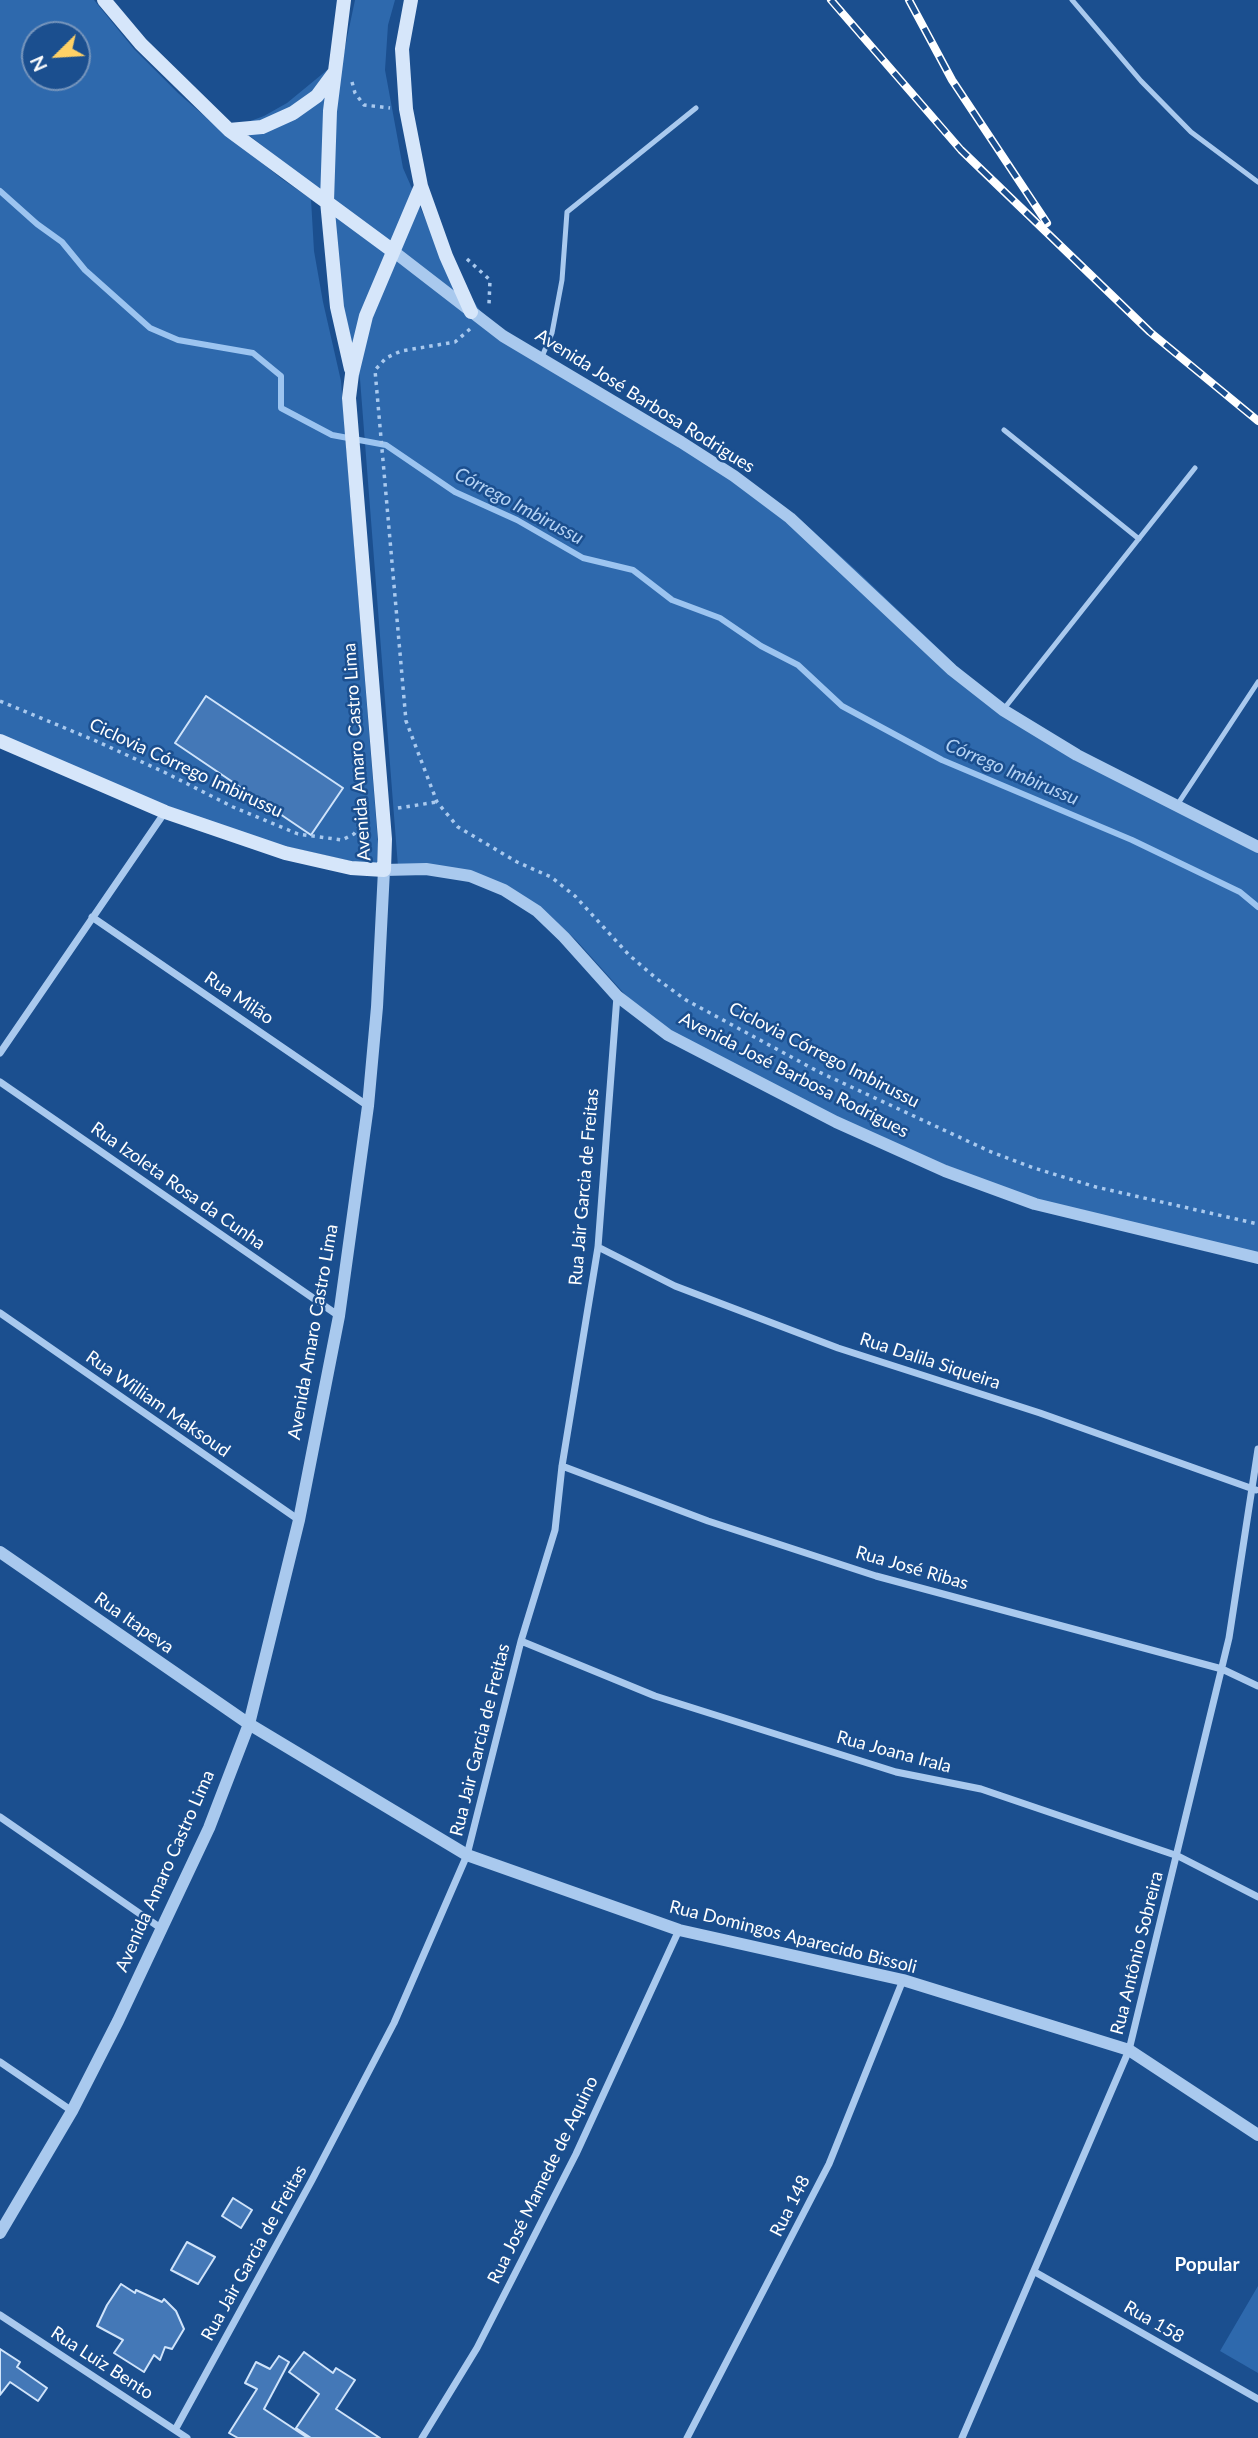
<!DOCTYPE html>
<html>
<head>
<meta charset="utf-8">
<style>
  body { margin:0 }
  #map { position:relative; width:1258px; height:2438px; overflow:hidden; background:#1b4f8f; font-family:Lato,sans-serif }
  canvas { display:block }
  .north { position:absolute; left:21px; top:21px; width:70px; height:70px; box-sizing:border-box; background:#1b4f8f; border:2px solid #7695bc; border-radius:50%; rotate:246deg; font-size:19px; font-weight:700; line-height:28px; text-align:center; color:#fff }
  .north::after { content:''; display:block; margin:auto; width:24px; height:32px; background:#ffd166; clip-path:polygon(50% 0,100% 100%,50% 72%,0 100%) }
</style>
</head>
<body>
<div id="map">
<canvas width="1258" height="2438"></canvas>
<div class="north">N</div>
</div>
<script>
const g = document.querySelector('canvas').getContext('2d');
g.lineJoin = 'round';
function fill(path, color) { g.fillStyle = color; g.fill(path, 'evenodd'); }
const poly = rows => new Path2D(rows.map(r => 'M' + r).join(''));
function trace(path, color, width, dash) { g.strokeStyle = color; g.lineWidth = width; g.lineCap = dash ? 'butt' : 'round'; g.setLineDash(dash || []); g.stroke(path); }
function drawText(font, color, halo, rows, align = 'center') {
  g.font = font + ' Lato,sans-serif'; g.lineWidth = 5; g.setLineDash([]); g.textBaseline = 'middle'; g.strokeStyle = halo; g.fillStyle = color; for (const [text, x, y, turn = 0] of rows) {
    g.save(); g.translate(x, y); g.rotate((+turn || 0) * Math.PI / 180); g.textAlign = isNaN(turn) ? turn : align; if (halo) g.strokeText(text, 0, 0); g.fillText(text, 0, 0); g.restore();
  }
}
fill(poly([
  [0,0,94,0,134,49,178,93,218,128,282,179,311,199,314,251,323,302,341,381,378,844,377,867,245,837,0,738],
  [35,35,77,35,77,77,35,77],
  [355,0,395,0,388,25,385,70,403,168,442,257,484,316,515,339,803,522,856,570,964,673,1015,713,1090,759,1258,844,1258,1257,1048,1207,848,1125,681,1038,629,999,576,940,549,915,482,878,398,867,360,379,342,301,330,198,237,126,264,116,287,103,343,57],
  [1258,2286,1258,2373,1220,2351]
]), '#2e69ad');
trace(poly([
  [0,191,37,224,62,242,85,270,150,328,178,340,253,353,281,376,281,408,332,435,386,445,455,492,517,520,583,558,633,570,672,600,720,618,761,646,798,665,842,706,942,760,1132,840,1240,892,1258,907]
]), '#9cc4f0', 6);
const building = poly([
  [206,696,343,788,311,835,175,743,206,696],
  [233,2198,252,2210,241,2228,222,2216,233,2198],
  [187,2242,215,2257,198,2284,171,2270,187,2242],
  [121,2284,135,2293,136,2290,162,2302,164,2299,176,2311,184,2329,172,2349,165,2347,160,2360,154,2355,144,2372,114,2353,123,2340,97,2326,107,2305,121,2284],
  [0,2349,20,2362,17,2367,47,2388,38,2401,10,2382,0,2395,0,2349],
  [304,2352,333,2373,336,2368,355,2380,336,2409,380,2438,311,2438,296,2428,319,2394,289,2372,304,2352],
  [279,2356,289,2362,264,2409,308,2438,238,2438,229,2433,257,2389,245,2383,256,2362,270,2369,279,2356]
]);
fill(building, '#4478b7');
trace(building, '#cfe3fa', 2);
trace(poly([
  [352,82,355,93,364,105,390,108],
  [467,259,490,280,489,304],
  [470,329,455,342,401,351,386,358,375,370,406,721,437,802,458,827,517,862,551,877,575,896,629,955,657,979,686,1000,819,1072,989,1151,1034,1168,1096,1187,1258,1224],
  [0,701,96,741,164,772,233,807,298,834,342,840,354,834,365,819],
  [398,808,437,802]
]), '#a9c9ee', 3.5, [3.5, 5]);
trace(poly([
  [1072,0,1141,81,1191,132,1258,182],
  [541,359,552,333,562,280,567,212,696,108],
  [1004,430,1139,539],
  [1003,710,1195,468],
  [1177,805,1258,682]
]), '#a9c9ee', 5);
trace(poly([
  [92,917,368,1106],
  [0,1053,165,812],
  [0,1082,339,1316],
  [598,1247,675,1286,838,1348,1040,1413,1256,1490],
  [0,1313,299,1520],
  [562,1466,708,1521,876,1576,1222,1669,1258,1686],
  [521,1641,655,1696,896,1772,981,1789,1178,1856,1258,1897],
  [0,1817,162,1929],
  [0,2062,72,2111],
  [1035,2272,1258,2399],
  [0,2315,187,2438],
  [175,2430,312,2180,394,2023,467,1855,521,1641,555,1530,562,1466,598,1247,617,996],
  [422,2438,477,2348,576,2154,679,1930],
  [687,2438,829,2164,903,1980],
  [962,2438,1129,2050,1229,1638,1258,1449]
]), '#a9c9ee', 7);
trace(poly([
  [393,251,503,336,681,442,734,476,790,518,952,670,1003,710,1077,755,1258,847],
  [0,1552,249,1724,467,1855,679,1930,903,1980,1129,2050,1258,2135],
  [0,2233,72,2111,118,2021,209,1828,249,1724,299,1520,339,1316,368,1106,377,1007,384,870,426,869,470,876,504,890,537,911,564,937,617,996,668,1035,836,1122,945,1171,1035,1204,1258,1258]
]), '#a9c9ee', 12);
trace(poly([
  [104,0,141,44,229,130,393,251],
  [344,0,330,111,327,201,337,307,351,369],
  [229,130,262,127,293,113,317,96,334,73],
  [421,186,446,256,471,312],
  [0,741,165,812,285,853,351,868,384,870,385,839,349,398,352,374,366,316,421,186,406,109,402,49,411,0]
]), '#d6e6fa', 14);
const rail = poly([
  [831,0,961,150,1150,332,1258,421],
  [909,0,952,80,1047,223]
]);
trace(rail, '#fff', 8);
trace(rail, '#1b4f8f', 5, [16]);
drawText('18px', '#fff', '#1b4f8f', [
  ["Avenida José Barbosa Rodrigues",645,401,32],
  ["Avenida Amaro Castro Lima",357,752,-94],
  ["Ciclovia Córrego Imbirussu",186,768,25],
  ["Rua Milão",239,998,34],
  ["Ciclovia Córrego Imbirussu",824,1055,27],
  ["Avenida José Barbosa Rodrigues",794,1075,27],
  ["Rua Izoleta Rosa da Cunha",178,1186,35],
  ["Rua Jair Garcia de Freitas",584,1187,-85],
  ["Avenida Amaro Castro Lima",313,1332,-80],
  ["Rua Dalila Siqueira",930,1361,18],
  ["Rua William Maksoud",158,1404,35],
  ["Rua José Ribas",912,1568,16],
  ["Rua Itapeva",134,1623,35],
  ["Rua Jair Garcia de Freitas",480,1740,-76],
  ["Rua Joana Irala",894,1752,15],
  ["Avenida Amaro Castro Lima",165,1871,-66],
  ["Rua Domingos Aparecido Bissoli",793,1937,14],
  ["Rua Antônio Sobreira",1137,1953,-76],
  ["Rua José Mamede de Aquino",543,2180,-64],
  ["Rua 148",790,2206,-63],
  ["Rua Jair Garcia de Freitas",254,2253,-61],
  ["Rua 158",1154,2322,30],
  ["Rua Luiz Bento",102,2363,33]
]);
drawText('italic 19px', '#b5d3f5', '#1b4f8f', [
  ["Córrego Imbirussu",519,506,28],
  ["Córrego Imbirussu",1012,772,23]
]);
drawText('bold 19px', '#fff', '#1b4f8f', [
  ["Popular",1207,2265]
]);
</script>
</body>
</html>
